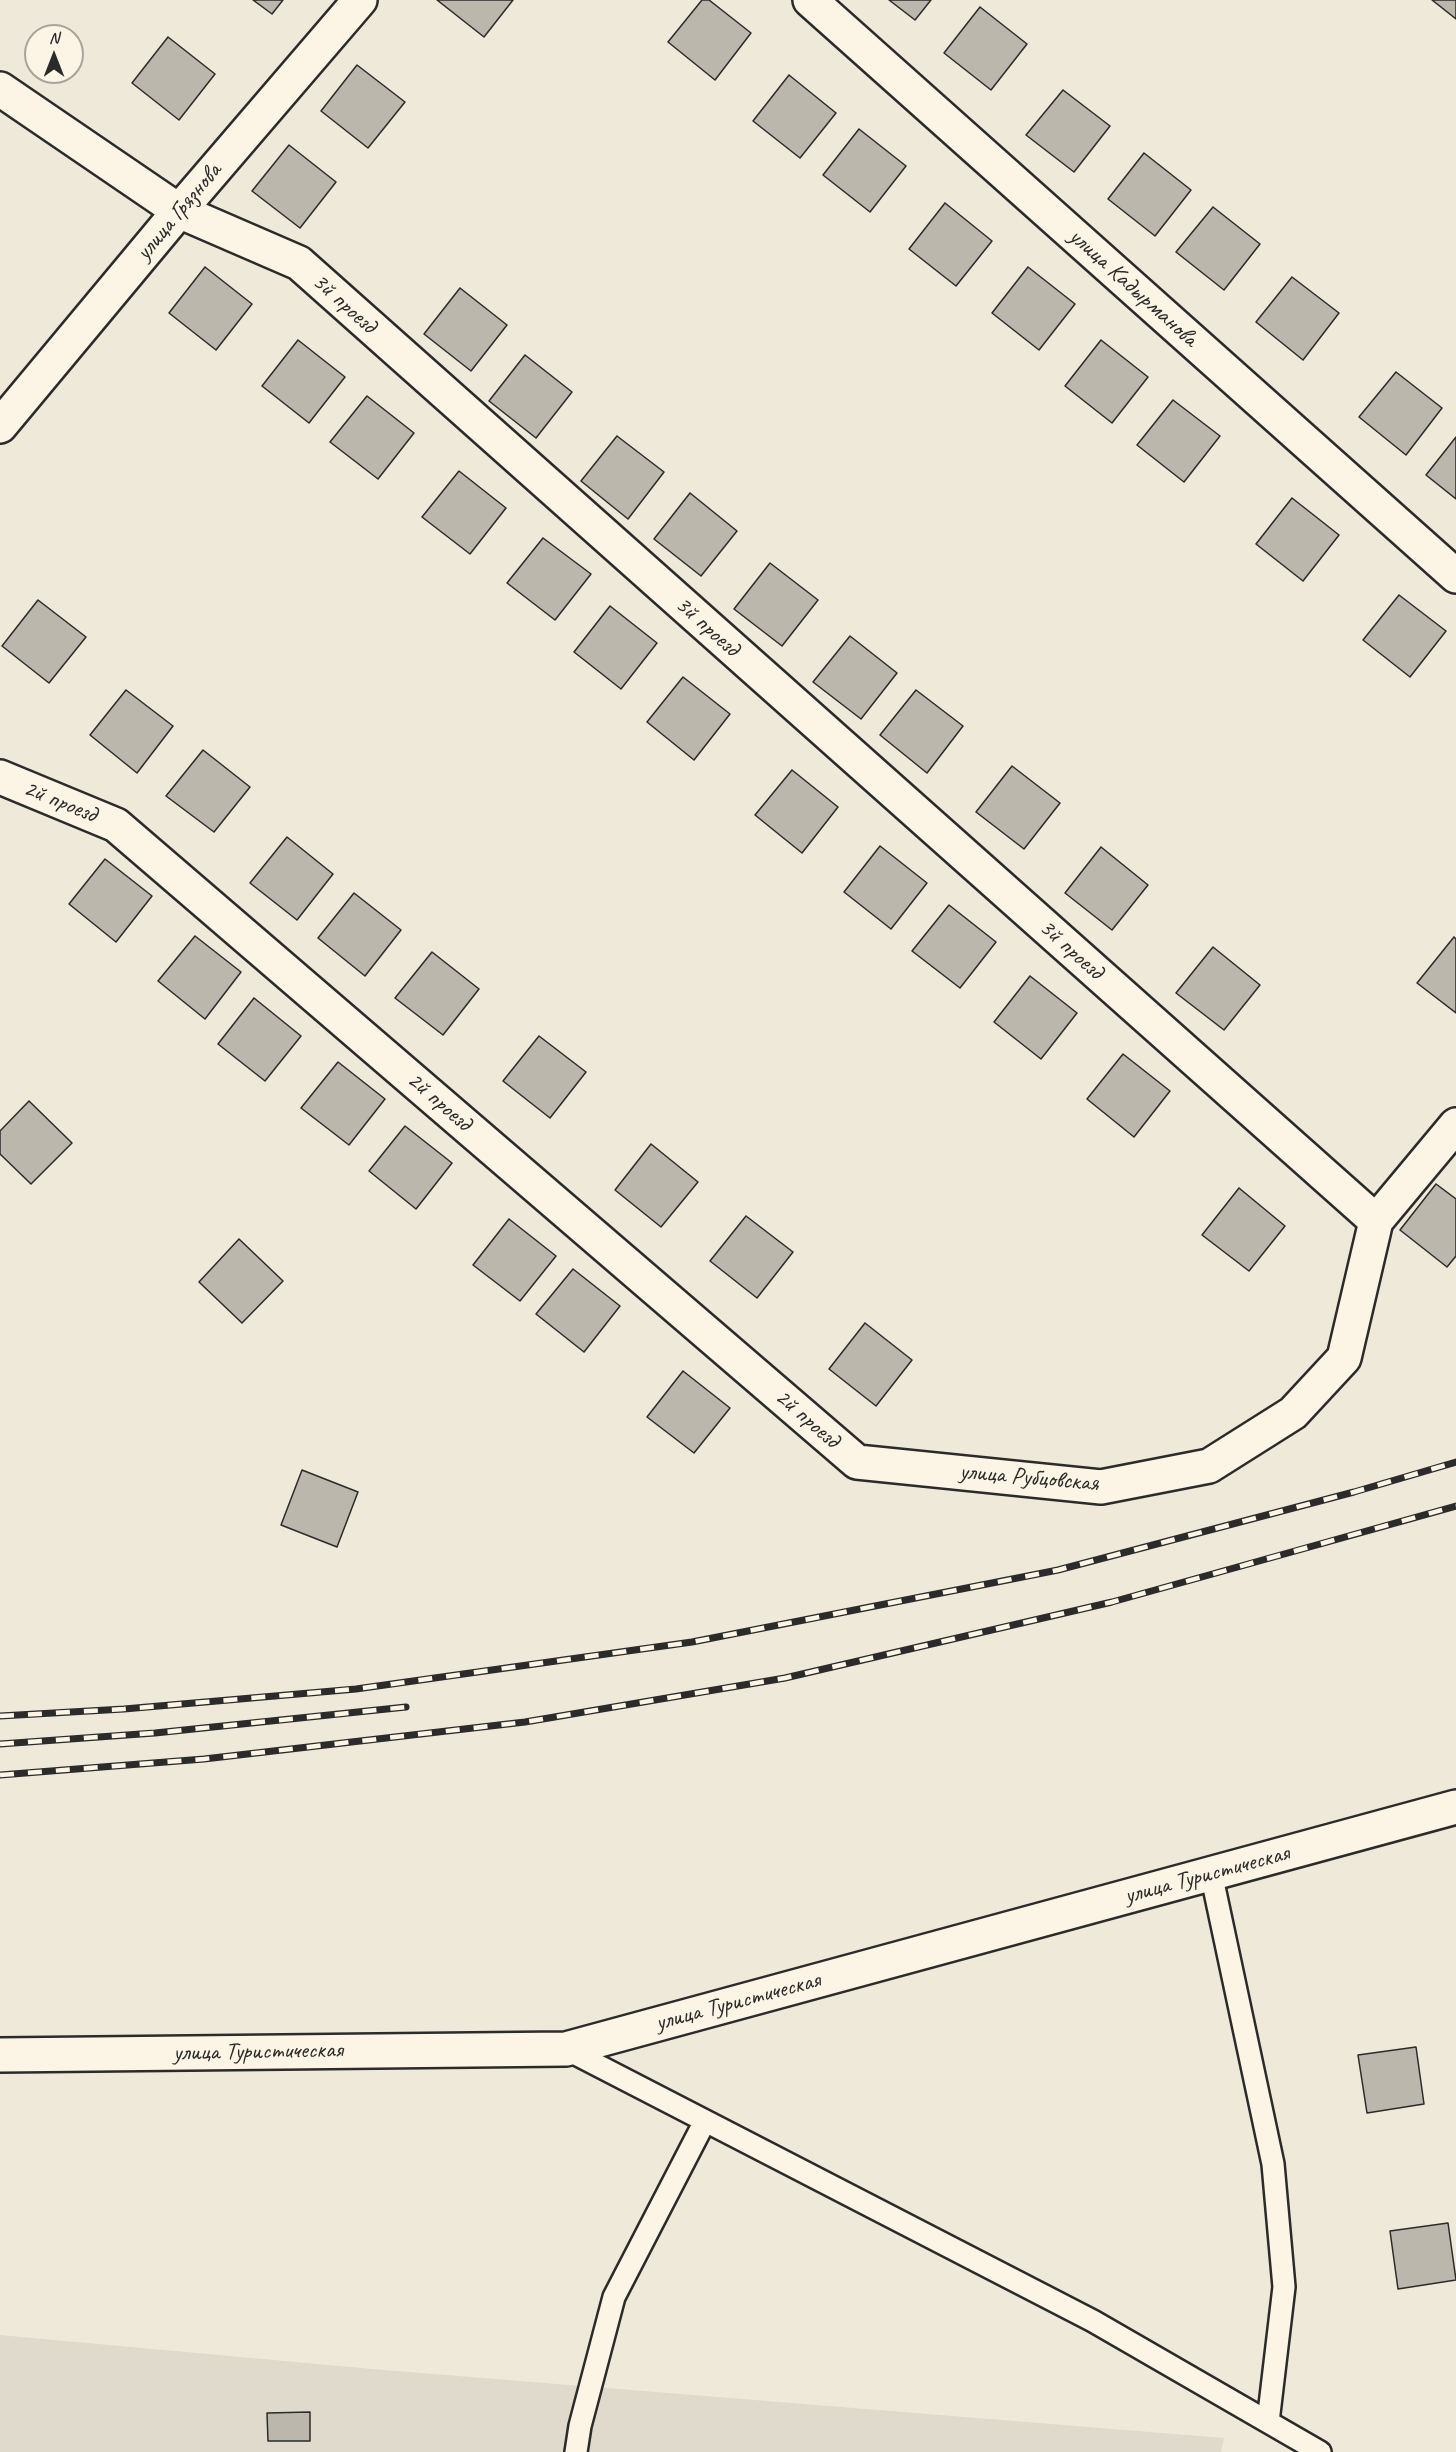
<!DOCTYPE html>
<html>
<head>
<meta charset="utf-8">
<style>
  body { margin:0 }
  #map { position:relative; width:1456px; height:2452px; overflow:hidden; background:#efe9da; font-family:Caveat,sans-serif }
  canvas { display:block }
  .north { position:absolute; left:24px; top:24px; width:60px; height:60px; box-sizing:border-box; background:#fcf5e5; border:2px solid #a8a49b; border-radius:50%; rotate:0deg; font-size:16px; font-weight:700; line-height:24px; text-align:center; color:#2b2b2b }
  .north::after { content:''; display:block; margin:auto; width:21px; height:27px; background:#2b2b2b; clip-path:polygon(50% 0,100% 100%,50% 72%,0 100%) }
</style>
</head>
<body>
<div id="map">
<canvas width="1456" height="2452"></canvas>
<div class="north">N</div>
</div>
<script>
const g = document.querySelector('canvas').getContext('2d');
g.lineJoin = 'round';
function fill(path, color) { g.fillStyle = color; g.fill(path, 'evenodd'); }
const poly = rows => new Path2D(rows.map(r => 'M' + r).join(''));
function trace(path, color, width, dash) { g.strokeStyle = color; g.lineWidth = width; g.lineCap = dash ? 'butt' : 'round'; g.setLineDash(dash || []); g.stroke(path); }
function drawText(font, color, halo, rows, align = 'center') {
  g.font = font + ' Caveat,sans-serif'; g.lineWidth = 4.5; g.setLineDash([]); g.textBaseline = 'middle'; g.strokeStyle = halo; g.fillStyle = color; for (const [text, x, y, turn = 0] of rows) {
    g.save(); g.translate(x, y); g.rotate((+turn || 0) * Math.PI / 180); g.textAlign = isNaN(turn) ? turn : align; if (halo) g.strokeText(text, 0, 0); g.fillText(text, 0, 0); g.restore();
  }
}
fill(poly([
  [0,2335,372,2369,1224,2438,1221,2452,0,2452]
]), '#e0dacc');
const building = poly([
  [253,0,283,0,272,14,253,0],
  [437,0,513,0,484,37,437,0],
  [702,0,709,0,751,33,715,80,668,42,702,0],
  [889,0,931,0,915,20,889,0],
  [1432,0,1456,0,1456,19,1432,0],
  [980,7,1027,44,991,90,944,53,980,7],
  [168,37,215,74,179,120,132,83,168,37],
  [357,65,405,102,368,148,321,111,357,65],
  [789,75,836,113,800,158,753,121,789,75],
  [1063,90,1110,126,1074,172,1026,135,1063,90],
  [859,129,906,166,870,212,823,175,859,129],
  [289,145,336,182,300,228,252,191,289,145],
  [1144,153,1191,190,1155,236,1108,199,1144,153],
  [945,203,992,241,956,286,909,249,945,203],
  [1213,207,1260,244,1224,290,1176,252,1213,207],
  [205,267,252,304,216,350,169,313,205,267],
  [1028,267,1075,304,1039,350,992,313,1028,267],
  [1292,277,1339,313,1303,360,1256,322,1292,277],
  [460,288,507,325,471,371,424,334,460,288],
  [298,340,345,377,309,423,262,386,298,340],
  [1101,340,1148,377,1112,423,1065,386,1101,340],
  [525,355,572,392,536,438,489,401,525,355],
  [1396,372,1442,408,1406,455,1359,417,1396,372],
  [367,396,414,433,378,479,330,442,367,396],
  [1173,400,1220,436,1184,482,1137,445,1173,400],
  [617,436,664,472,628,519,581,481,617,436],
  [1456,437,1456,499,1426,475,1456,437],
  [459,471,506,508,470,554,422,517,459,471],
  [690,493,737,531,701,576,654,539,690,493],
  [1292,498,1339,535,1303,581,1256,544,1292,498],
  [543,538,591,574,555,620,507,583,543,538],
  [770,563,818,600,782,646,734,609,770,563],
  [1399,595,1446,631,1410,677,1363,640,1399,595],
  [38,600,86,637,49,683,2,646,38,600],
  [610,606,657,643,621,689,574,652,610,606],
  [850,636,897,673,861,719,813,682,850,636],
  [683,677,730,714,694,760,647,722,683,677],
  [126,690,173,726,137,773,90,735,126,690],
  [916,690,963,726,927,773,880,735,916,690],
  [203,750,250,787,214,832,166,796,203,750],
  [1012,766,1060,803,1024,849,976,812,1012,766],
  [792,770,838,807,802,853,755,815,792,770],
  [287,837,333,874,297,920,250,883,287,837],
  [880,846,927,883,891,929,844,892,880,846],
  [1101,847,1148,885,1112,930,1065,893,1101,847],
  [105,859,152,896,116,942,69,904,105,859],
  [354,893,401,930,365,976,318,938,354,893],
  [949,905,996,942,960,988,912,951,949,905],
  [195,936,241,972,205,1019,158,981,195,936],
  [1454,937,1456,939,1456,1013,1417,983,1454,937],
  [1213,947,1260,985,1224,1030,1176,993,1213,947],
  [432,952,479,989,443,1035,395,998,432,952],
  [1030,976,1077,1013,1041,1059,994,1022,1030,976],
  [254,998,301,1036,265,1081,218,1044,254,998],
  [539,1036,586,1072,550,1118,503,1081,539,1036],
  [1123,1054,1170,1091,1134,1137,1087,1099,1123,1054],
  [338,1062,385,1099,349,1145,301,1108,338,1062],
  [29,1101,72,1143,31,1184,0,1154,0,1131,29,1101],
  [405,1126,452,1163,416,1209,369,1171,405,1126],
  [651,1144,698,1182,661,1227,615,1190,651,1144],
  [1436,1184,1456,1199,1456,1256,1447,1267,1400,1230,1436,1184],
  [1239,1188,1285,1226,1249,1271,1202,1235,1239,1188],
  [746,1216,793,1252,757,1298,710,1261,746,1216],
  [509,1219,556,1256,520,1301,473,1265,509,1219],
  [239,1239,283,1281,242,1323,199,1282,239,1239],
  [573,1269,620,1306,584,1352,536,1314,573,1269],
  [865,1323,912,1360,876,1406,829,1369,865,1323],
  [683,1371,730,1408,694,1453,647,1417,683,1371],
  [302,1470,358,1492,337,1547,281,1525,302,1470],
  [1416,2047,1424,2104,1367,2113,1358,2055,1416,2047],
  [1448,2223,1456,2280,1398,2289,1390,2231,1448,2223],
  [310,2412,310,2441,268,2441,267,2413,310,2412]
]);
fill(building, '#bcb7ac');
trace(building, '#2b2b2b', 1.5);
const service = poly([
  [1211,1873,1273,2164,1284,2287,1268,2422],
  [566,2049,1093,2321,1320,2452],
  [576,2452,580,2426,614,2297,705,2121]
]);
const minor = poly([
  [810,0,1456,576],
  [0,89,179,211,299,263,1376,1221],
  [0,426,179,211,360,0],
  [0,777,116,825,857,1462,1101,1487,1209,1466,1293,1413,1344,1358,1376,1221,1456,1125]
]);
const tertiary = poly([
  [0,2055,566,2049,1456,1807]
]);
trace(service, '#2b2b2b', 26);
trace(minor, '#2b2b2b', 38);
trace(tertiary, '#2b2b2b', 38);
trace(service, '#fcf5e5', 21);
trace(minor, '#fcf5e5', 33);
trace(tertiary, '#fcf5e5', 33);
const rail = poly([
  [0,1716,124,1709,356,1689,692,1642,1058,1570,1354,1492,1456,1462],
  [0,1744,155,1733,406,1707],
  [0,1775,204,1759,525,1722,785,1678,1112,1602,1456,1506]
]);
trace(rail, '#2b2b2b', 7);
trace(rail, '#fcf5e5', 4.5, [14]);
drawText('24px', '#2b2b2b', '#fcf5e5', [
  ["улица Грязнова",179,212,-50],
  ["улица Кадырманова",1133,288,42],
  ["3й проезд",344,304,42],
  ["3й проезд",707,627,42],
  ["2й проезд",60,802,22],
  ["3й проезд",1071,950,42],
  ["2й проезд",439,1102,41],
  ["2й проезд",807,1419,41],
  ["улица Рубцовская",1029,1478,5],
  ["улица Туристическая",1207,1875,-15],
  ["улица Туристическая",738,2002,-15],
  ["улица Туристическая",258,2052,-1]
]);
</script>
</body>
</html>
